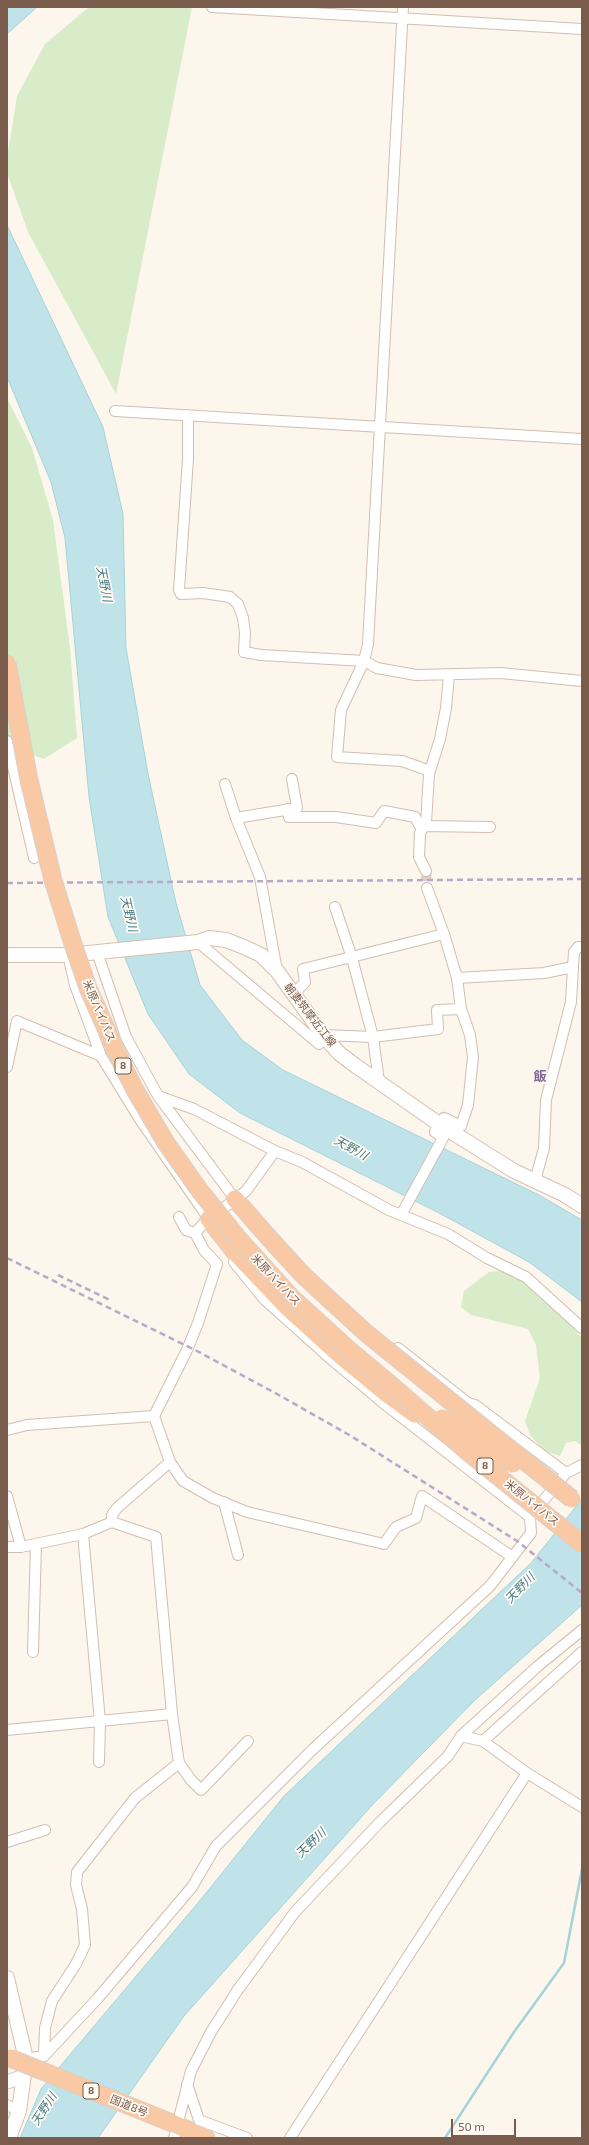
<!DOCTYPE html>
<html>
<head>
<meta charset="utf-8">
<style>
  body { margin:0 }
  #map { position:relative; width:589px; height:2145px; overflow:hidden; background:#fdf6ec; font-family:"Exo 2",sans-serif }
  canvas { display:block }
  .frame { position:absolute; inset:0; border:8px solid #7a5c4d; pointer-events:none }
  .scale { position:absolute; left:451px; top:2119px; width:65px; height:18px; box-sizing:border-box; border:2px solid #7a5c4d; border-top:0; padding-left:5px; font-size:12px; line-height:14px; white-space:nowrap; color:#7a5c4d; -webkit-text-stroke:3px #fffaf3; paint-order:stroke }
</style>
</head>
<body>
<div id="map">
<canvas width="589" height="2145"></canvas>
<div class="frame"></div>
<div class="scale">50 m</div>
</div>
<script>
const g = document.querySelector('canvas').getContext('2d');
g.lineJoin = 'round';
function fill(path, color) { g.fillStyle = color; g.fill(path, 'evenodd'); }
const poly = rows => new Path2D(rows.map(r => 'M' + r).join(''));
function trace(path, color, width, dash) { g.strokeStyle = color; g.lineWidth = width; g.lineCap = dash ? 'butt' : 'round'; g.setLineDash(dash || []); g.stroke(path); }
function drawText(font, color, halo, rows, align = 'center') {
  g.font = font + ' "Exo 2","Noto Sans JP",sans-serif'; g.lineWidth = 3.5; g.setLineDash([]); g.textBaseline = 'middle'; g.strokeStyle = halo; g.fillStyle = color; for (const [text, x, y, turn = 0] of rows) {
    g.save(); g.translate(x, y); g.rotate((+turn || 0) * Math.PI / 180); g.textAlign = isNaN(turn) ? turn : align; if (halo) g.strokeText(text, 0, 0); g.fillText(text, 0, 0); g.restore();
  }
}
fill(poly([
  [89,7,192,7,116,394,28,232,7,173,7,158,17,96,45,44],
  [7,398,32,448,53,520,70,648,77,738,44,759,7,746],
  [499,1271,506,1272,524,1281,558,1311,582,1338,582,1446,575,1441,566,1443,560,1456,545,1451,530,1435,525,1421,540,1378,536,1345,528,1329,471,1315,461,1307,464,1291,489,1272]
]), '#d8ecc9');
const water = poly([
  [7,7,37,7,7,34,7,7],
  [7,225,103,427,123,514,126,648,148,774,176,903,200,985,242,1040,283,1070,539,1195,582,1220,582,1302,529,1262,439,1213,240,1113,189,1074,148,1014,108,917,89,797,65,538,51,482,7,377,7,225],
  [582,1499,582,1605,475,1700,374,1803,184,2016,98,2138,20,2138,41,2089,202,1898,284,1796,531,1563,582,1499]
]);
fill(water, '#bfe3e8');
trace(water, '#a5d3da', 1);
trace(poly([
  [445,2138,514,2032,564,1963,582,1869]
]), '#a5d3da', 2.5);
trace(poly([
  [426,871,427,888]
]), '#dcd0c4', 10, [10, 5]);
const minor = poly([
  [212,7,582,29],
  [403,7,368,644,364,661,341,710,337,757,402,761,430,771],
  [115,411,582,439],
  [188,415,188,459,179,590,181,594,203,593,230,597,238,604,243,618,245,633,244,652,261,655,364,661,377,668,416,675,501,673,582,681],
  [7,741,34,858],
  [225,784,236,818,260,877,277,971],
  [287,809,289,817,336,817,376,823,384,811,415,817,422,830],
  [236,818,297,808,292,779],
  [424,826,490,827],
  [426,871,419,857,420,833,426,823,429,774,440,739,446,708,449,675],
  [427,888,444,934,457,978],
  [335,907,352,958,373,1037,379,1082],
  [198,942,319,1044,324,1035,373,1037,438,1029,437,1010,461,1009],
  [97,952,126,1037,158,1096,235,1199],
  [68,955,75,985,101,1056,139,1118,209,1219],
  [293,995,305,982,303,969,444,934],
  [7,1067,17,1021,101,1056],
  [158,1096,194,1109,275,1151,302,1162,389,1210,448,1234,487,1258,526,1277,582,1328],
  [535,1181,544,1148,546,1100,571,1002,573,967],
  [401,1215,443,1138,435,1132,439,1124,444,1118,461,1126,468,1105,473,1057,470,1035,461,1009,457,978,544,973,573,967,574,952,578,947,582,947],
  [179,1217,186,1230,195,1233,204,1250,217,1264,198,1323,187,1350,154,1416,170,1462,183,1481,213,1498,247,1512,384,1544,396,1527,416,1518,422,1496,511,1556],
  [195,1233,204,1223,246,1191,275,1151],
  [234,1262,264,1299,332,1360,382,1402,530,1517],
  [398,1348,468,1403,475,1405,566,1473],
  [7,1430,27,1425,154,1416],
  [7,1496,21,1547],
  [224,1502,238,1555],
  [112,1522,112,1515,117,1508,170,1462],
  [83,1534,100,1721,99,1762],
  [7,1547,21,1547,83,1534,112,1522,156,1537,172,1714,7,1730],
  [33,1652,36,1544],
  [461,1736,483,1741,527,1773,582,1807],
  [483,1741,582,1652],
  [179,1763,191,1780,201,1790,248,1741],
  [7,1842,45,1830],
  [44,2056,45,2028,52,2001,76,1964,85,1945,82,1909,76,1885,77,1872,135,1798,179,1763,172,1714],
  [26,2059,44,2056,98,1998,192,1887,216,1846,311,1751,490,1586,531,1533,530,1517,566,1473,582,1465],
  [187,2084,199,2120,247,2138],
  [7,2105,19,2111],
  [174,2138,191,2071,211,2032,237,1991,295,1912,379,1823,448,1756,461,1736,538,1666,582,1630],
  [290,2138,527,1773]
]);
const tertiary = poly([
  [7,2082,24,2076]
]);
const secondary = poly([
  [7,955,68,955,198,942,209,938,226,940,244,947,261,955,277,971,326,1039,340,1054,356,1066,439,1124,514,1171,565,1195,582,1206],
  [7,1978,26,2059,19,2111,9,2138]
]);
const trunk = poly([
  [235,1199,270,1239],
  [209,1219,235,1252,287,1307,341,1356,386,1393,415,1414],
  [172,2123,206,2138]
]);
trace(minor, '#d1beb0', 12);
trace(tertiary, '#d1beb0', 15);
trace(secondary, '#d6c0b0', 16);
trace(trunk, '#dad1cd', 19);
trace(minor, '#fff', 10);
trace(tertiary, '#fff', 13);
trace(secondary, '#fff', 14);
trace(trunk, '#f9c8a4', 17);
trace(poly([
  [7,883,582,879],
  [7,1258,197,1351,277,1394,351,1436,517,1541,582,1593],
  [58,1275,110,1300]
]), '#b9a8c9', 2.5, [6, 4]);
const trunkBridge = poly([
  [7,663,29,780,53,880,73,944,88,988,122,1064,135,1090,166,1143,200,1191,237,1237,291,1297,348,1349,391,1385,468,1452,582,1544],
  [270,1239,304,1276,366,1333,572,1499],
  [442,1418,513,1464],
  [10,2058,172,2123]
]);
trace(trunkBridge, '#dad1cd', 19, []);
trace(trunkBridge, '#f9c8a4', 17);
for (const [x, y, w] of [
  [123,1066,16],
  [485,1466,16],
  [91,2091,16]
]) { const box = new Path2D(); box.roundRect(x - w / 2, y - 8, w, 16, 3); g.fillStyle = '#fffaf3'; g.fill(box); trace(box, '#7a5c4d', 1); }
drawText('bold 10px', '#7a5c4d', null, [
  ["8",123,1066],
  ["8",485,1466],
  ["8",91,2091]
]);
drawText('11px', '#7a5c4d', '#fffaf3', [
  ["米原バイパス",99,1011,67],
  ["朝妻筑摩近江線",310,1015,52],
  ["米原バイパス",276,1280,47],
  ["米原バイパス",532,1503,39],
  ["国道8号",129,2106,22]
]);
drawText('italic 12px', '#437c86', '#fffaf3', [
  ["天野川",104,584,79],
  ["天野川",129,914,77],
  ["天野川",351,1148,29],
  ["天野川",520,1588,-46],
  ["天野川",311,1843,-44],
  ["天野川",44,2109,-57]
]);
drawText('bold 13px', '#846695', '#fffaf3', [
  ["飯",540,1077]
]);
</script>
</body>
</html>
